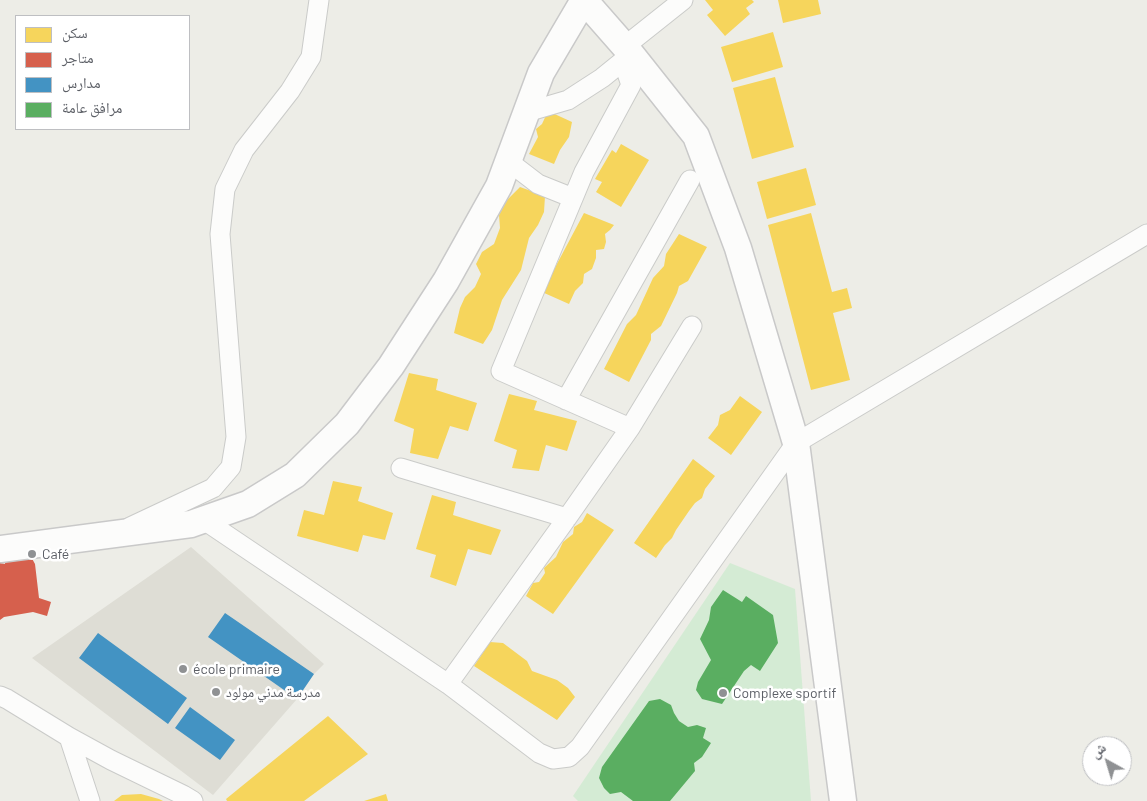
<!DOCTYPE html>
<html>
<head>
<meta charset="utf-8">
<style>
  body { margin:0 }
  #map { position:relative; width:1147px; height:801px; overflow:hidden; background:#edede7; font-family:Barlow,"Noto Naskh Arabic",sans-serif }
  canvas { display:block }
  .legend { position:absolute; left:15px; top:15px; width:175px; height:115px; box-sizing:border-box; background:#fff; border:1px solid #bebfc2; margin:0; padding:6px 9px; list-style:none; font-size:15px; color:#5c5f66 }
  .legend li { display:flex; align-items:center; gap:10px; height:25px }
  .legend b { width:25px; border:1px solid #bebfc2 }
  .north { position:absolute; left:1082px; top:736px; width:50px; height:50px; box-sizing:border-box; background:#fff; border:1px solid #bebfc2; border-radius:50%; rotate:321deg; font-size:14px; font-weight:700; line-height:20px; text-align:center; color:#5c5f66 }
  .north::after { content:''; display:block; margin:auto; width:18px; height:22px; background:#8f9193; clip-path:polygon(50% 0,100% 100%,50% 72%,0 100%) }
</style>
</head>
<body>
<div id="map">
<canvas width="1147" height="801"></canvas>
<ul class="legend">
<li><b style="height:14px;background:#f6d55c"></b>سكن</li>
<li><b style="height:14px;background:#d6604d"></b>متاجر</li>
<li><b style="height:14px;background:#4393c3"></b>مدارس</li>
<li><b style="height:14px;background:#5aae61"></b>مرافق عامة</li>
</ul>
<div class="north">ش</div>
</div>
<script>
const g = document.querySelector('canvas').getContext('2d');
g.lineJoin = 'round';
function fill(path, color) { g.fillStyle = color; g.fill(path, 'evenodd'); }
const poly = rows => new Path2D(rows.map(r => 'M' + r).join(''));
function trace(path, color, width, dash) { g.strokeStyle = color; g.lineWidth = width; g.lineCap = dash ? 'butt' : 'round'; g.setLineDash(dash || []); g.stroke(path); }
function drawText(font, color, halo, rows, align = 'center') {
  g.font = font + ' Barlow,"Noto Naskh Arabic",sans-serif'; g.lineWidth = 5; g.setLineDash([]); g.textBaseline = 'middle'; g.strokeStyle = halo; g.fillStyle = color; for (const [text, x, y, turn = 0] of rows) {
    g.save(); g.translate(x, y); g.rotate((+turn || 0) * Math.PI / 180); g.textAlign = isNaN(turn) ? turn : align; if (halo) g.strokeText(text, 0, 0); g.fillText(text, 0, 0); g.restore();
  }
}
fill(poly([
  [191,547,324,664,314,674,297,699,213,795,32,658]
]), '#deddd5');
fill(poly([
  [730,563,795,589,811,801,578,801,573,796]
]), '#d4ebd4');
fill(poly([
  [705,0,752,0,754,2,746,8,750,14,725,36,707,15,713,10],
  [778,0,818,0,821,14,783,23],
  [773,32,783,67,732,82,721,47],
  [775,77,794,147,752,159,733,88],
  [548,111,572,122,569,137,560,150,554,164,529,154,538,137,536,129,542,124],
  [621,144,649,160,621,207,596,192,602,182,595,179,612,150,616,153],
  [806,168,816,205,767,219,757,182],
  [520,187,545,196,544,212,538,225,529,238,521,270,502,300,492,330,483,344,454,333,460,308,465,297,475,287,481,274,476,264,482,252,494,244,500,228,499,215,506,201],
  [584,213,614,225,610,230,605,234,606,242,604,249,596,250,596,258,592,269,584,274,583,283,575,291,569,304,542,292],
  [811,213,832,292,847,288,852,308,833,313,850,380,811,390,768,225],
  [679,234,707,247,688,281,679,286,677,293,661,326,651,334,651,340,629,382,604,369,627,324,636,315,653,278,664,266,666,254],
  [409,373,438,379,436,390,477,403,468,431,450,426,438,459,410,453,414,429,394,421],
  [509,394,537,401,534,410,577,421,567,451,546,445,539,471,512,468,517,450,494,441],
  [740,396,762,412,731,455,708,438,718,425,720,415,730,410],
  [693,459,715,476,705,489,702,498,695,503,689,511,676,530,672,538,665,545,656,558,634,543],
  [333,481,362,487,358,501,393,513,385,540,363,535,358,552,297,536,304,510,324,515],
  [432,495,456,502,453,515,501,530,491,555,468,549,456,586,430,577,436,555,416,549],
  [587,513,614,530,553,614,526,596,533,583,539,582,545,573,544,568,556,557,563,542,573,534,574,527,582,522],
  [490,642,503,643,527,661,532,671,557,680,568,688,575,697,557,720,474,666],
  [328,716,368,754,304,801,227,801,226,799],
  [141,794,159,799,163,801,114,801,122,795],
  [386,794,388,801,364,801]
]), '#f6d55c');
fill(poly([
  [29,553,35,564,39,598,51,602,47,616,33,612,4,617,0,620,0,563,5,564,6,554]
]), '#d6604d');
fill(poly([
  [225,613,314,674,297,699,208,637],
  [98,633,187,698,168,724,79,658],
  [190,707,235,740,220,760,175,728]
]), '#4393c3');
fill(poly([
  [723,590,742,602,746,596,773,615,778,643,760,671,751,665,744,671,722,704,702,699,696,690,698,682,711,660,700,639,709,620,711,607],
  [660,699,671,705,674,713,679,721,688,727,697,725,706,728,703,738,711,743,702,757,694,763,695,771,670,801,633,801,621,792,610,794,604,788,599,778,602,767,649,701]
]), '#5aae61');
const minor = poly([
  [623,61,631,85,584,172,501,371,630,428],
  [527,112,568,100,602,78,623,61,627,49,634,39,683,0],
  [508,161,538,184,573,198],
  [566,400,690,180],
  [401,468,567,518],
  [204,520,448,684,539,753,553,759,569,757,580,747,796,443,1147,234],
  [130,527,213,488,231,467,236,437,220,234,225,189,244,150,290,91,311,57,319,0],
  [448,684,567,518,630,428,692,326],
  [0,696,7,699,69,737,111,760,183,795,193,801],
  [69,737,90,801]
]);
const secondary = poly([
  [584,0,627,49,696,136,738,248,796,443,843,801],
  [0,549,191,524,248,504,295,475,347,424,391,366,446,281,499,186,541,73,584,0]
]);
trace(minor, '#cacbc9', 21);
trace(secondary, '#c9c9c9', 29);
trace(minor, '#fcfcfb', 19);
trace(secondary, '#fcfcfb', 26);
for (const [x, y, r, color] of [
  [32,554,5,"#8f9193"],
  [183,669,5,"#8f9193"],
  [216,692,5,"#8f9193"],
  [723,693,5,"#8f9193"]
]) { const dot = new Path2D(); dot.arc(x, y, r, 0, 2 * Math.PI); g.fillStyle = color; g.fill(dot); trace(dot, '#fff', 2); }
drawText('14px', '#5c5f66', '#fff', [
  ["Café",42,554],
  ["école primaire",193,669],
  ["مدرسة مدني مولود",226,692],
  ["Complexe sportif",733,693]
], 'left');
</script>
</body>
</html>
